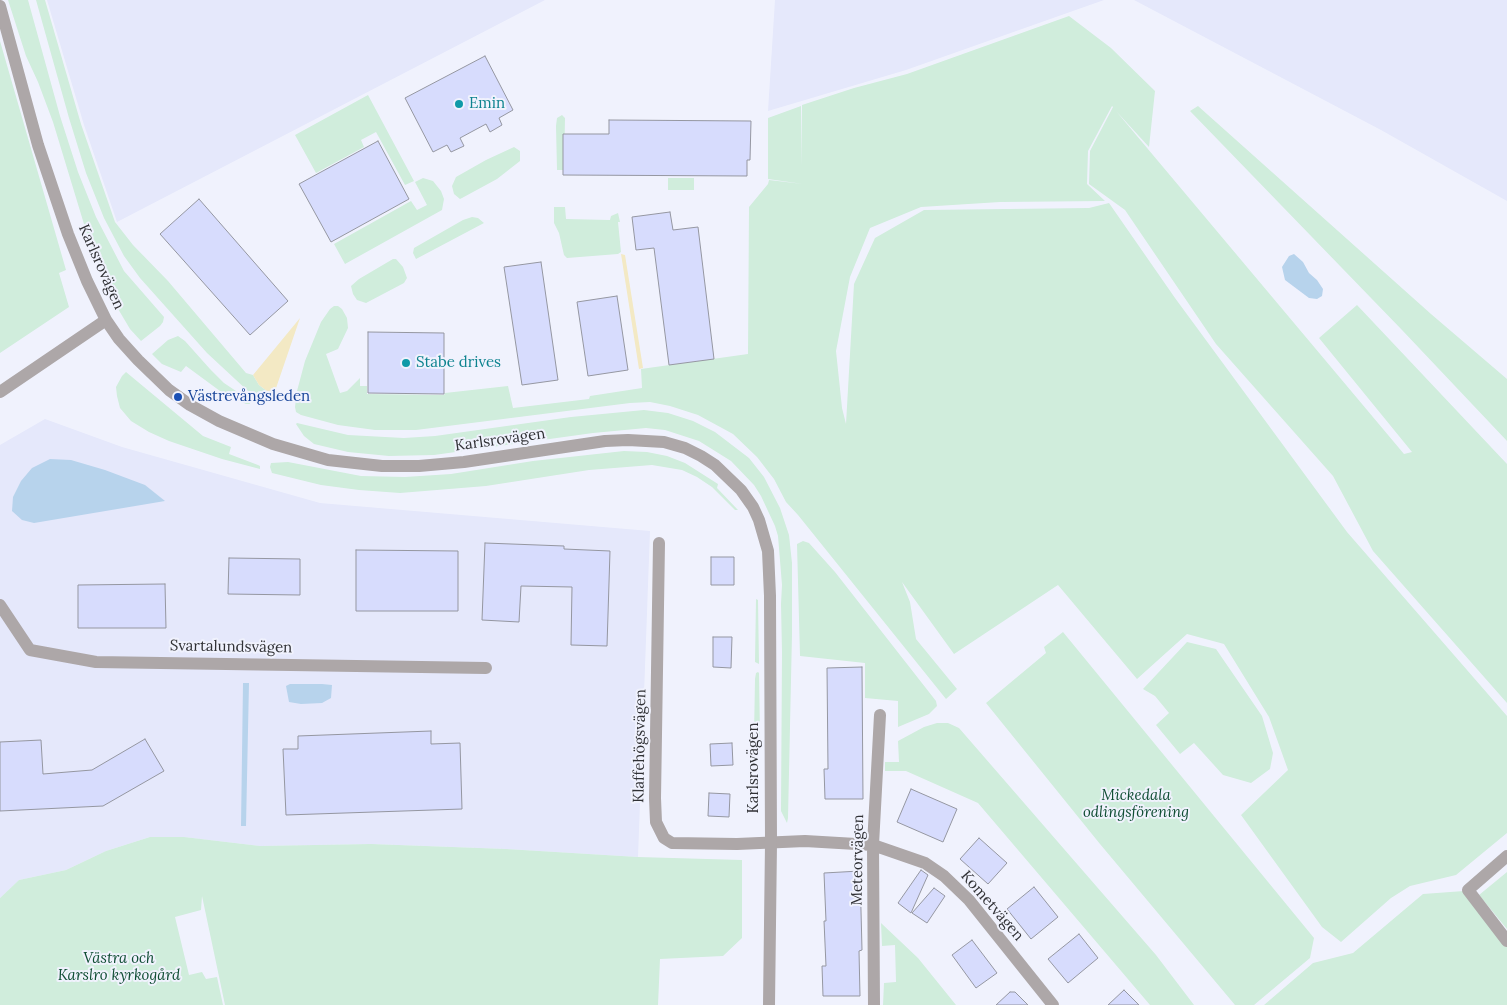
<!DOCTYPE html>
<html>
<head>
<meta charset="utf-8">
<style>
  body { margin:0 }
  canvas { display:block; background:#f0f2fd }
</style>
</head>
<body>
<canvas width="1507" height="1005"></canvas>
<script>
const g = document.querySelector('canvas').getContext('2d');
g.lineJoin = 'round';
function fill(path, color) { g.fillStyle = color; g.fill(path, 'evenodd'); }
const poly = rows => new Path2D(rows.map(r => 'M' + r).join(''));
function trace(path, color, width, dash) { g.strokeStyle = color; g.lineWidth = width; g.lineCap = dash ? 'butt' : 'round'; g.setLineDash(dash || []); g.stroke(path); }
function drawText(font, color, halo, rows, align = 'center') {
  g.font = font + ' Lora,serif'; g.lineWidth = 4; g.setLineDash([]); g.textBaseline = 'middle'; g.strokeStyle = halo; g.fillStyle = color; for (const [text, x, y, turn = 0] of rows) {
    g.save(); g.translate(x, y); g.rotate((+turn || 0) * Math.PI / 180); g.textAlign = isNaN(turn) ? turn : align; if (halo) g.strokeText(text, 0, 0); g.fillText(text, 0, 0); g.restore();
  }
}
fill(poly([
  [47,0,545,0,117,222,84,125],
  [775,0,1104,0,906,70,768,111],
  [1134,0,1507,0,1507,201,1381,130],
  [45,419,122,447,320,503,650,531,638,857,506,849,371,844,260,846,184,837,150,837,106,851,66,870,19,880,0,898,0,445]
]), '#e5e8fb');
fill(poly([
  [8,0,28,0,60,116,78,172,96,217,124,271,164,317,163,322,160,326,141,341,130,329,111,297,94,257,53,122,38,82,26,56],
  [36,0,45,0,81,124,115,222,133,245,168,281,246,373,253,375,259,385,271,394,274,394,270,403,249,392,207,353,140,278,124,256,104,218,86,173,69,118],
  [1069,16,1111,48,1155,91,1149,147,1116,111,1404,454,1412,452,1319,338,1357,305,1507,464,1507,703,1373,551,1333,476,1216,344,1125,210,1089,184,1090,151,1113,107,1112,106,1088,151,1087,184,1105,201,1000,202,921,207,870,228,850,277,836,351,842,408,846,424,854,284,875,238,924,210,1089,208,1109,203,1175,298,1347,532,1507,716,1507,833,1456,875,1410,886,1391,898,1341,942,1322,927,1241,815,1288,770,1269,717,1224,644,1187,634,1137,679,1058,585,954,654,902,582,910,602,916,639,957,689,946,699,798,515,786,502,774,479,757,457,733,434,698,415,670,406,650,402,630,403,416,430,375,430,338,425,301,415,296,412,295,407,297,391,305,361,321,322,330,309,334,306,338,306,342,309,347,318,348,328,338,349,326,354,340,393,347,391,360,378,360,386,367,386,367,394,444,395,445,393,508,386,513,408,589,399,590,396,642,388,641,369,748,354,749,207,768,184,769,180,803,184,768,179,768,118,801,106,802,167,802,105,854,88,907,74],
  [0,41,66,270,59,273,69,307,0,353],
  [368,95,414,181,405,185,376,132,361,140,364,147,316,173,295,135],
  [1198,106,1431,314,1507,379,1507,441,1402,330,1190,111],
  [562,115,565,118,564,170,557,170,556,126,557,118],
  [514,147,520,151,520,161,497,179,462,198,460,199,454,194,452,186,456,177,486,160],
  [423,178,433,181,441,191,444,199,442,210,345,264,334,244,411,201,417,210,427,205,415,182],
  [668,178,694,178,694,190,668,190],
  [554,207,565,207,566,219,610,220,611,216,618,213,620,222,618,222,621,252,618,254,567,258,564,255,559,233,554,223],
  [472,217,478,218,484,223,416,259,413,253,414,248,463,220],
  [393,259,396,259,403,267,407,278,404,283,366,303,357,300,353,294,351,286,359,279],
  [178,336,185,341,210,369,224,383,248,399,250,404,246,404,220,391,186,366,181,372,162,364,152,354,168,340],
  [126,372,203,436,231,447,229,454,258,465,260,466,260,469,222,459,169,441,149,432,131,421,120,408,117,396,116,387,122,376],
  [644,410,668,413,693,421,715,432,749,458,764,477,780,508,789,535,792,563,792,634,788,818,787,823,781,811,782,652,781,604,782,585,778,536,775,526,761,496,754,485,731,461,699,441,665,430,646,428,593,433,434,455,389,456,348,452,314,444,304,436,296,424,297,423,348,435,404,438,435,436,571,417],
  [624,451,647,452,667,456,685,463,718,484,717,488,738,510,735,510,712,487,697,477,682,470,652,465,589,470,486,486,400,493,359,490,321,485,272,473,270,467,271,463,288,462,361,476,405,477,451,474,533,461],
  [803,541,809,543,835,572,936,701,937,706,929,714,898,727,898,701,865,698,865,663,800,656,797,544],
  [756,599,758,600,759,664,755,662],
  [1063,632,1314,938,1310,958,1254,1005,1235,1005,1100,844,986,703,1046,653,1044,647],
  [1187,642,1216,649,1262,716,1273,753,1270,769,1251,783,1223,775,1194,743,1180,754,1156,725,1169,713,1155,696,1143,689],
  [758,672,759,673,760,737,757,739,754,736,755,679,756,673],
  [937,723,948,723,959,728,1156,955,1194,1005,1150,1005,978,803,906,771,885,771,885,762,899,762,898,741,924,727],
  [150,837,184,837,260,846,371,844,506,849,638,857,742,860,742,938,723,956,660,959,658,1005,225,1005,202,896,201,910,175,917,189,975,202,972,206,979,217,977,223,1005,0,1005,0,898,19,880,66,870,106,851],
  [1507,872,1507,929,1479,895],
  [1464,891,1507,946,1507,1005,1264,1005,1313,963,1353,953,1423,894],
  [881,923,918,958,956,1005,883,1005,884,983,896,982,895,945,882,946]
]), '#d0eddc');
fill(poly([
  [621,254,625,255,643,368,639,369],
  [300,318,274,394,271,394,259,385,253,375]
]), '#f3e9c4');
fill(poly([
  [1294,254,1303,262,1309,273,1317,280,1323,289,1322,296,1317,299,1309,298,1285,280,1282,267,1289,256],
  [50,459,71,460,105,470,145,485,165,501,34,523,22,520,12,511,13,497,21,481,32,468],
  [243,683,249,683,246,826,241,826],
  [290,684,322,684,332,685,331,698,322,703,301,704,289,702,286,686]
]), '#b7d3ec');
const building = poly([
  [485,56,513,110,499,118,502,125,490,132,486,124,460,138,464,146,451,152,447,145,433,152,405,98,485,56],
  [609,120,751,121,750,160,747,160,747,176,563,175,563,134,609,134,609,120],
  [378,141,409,199,331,242,299,184,378,141],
  [199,199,288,301,250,335,160,234,199,199],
  [670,212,673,230,698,227,714,359,669,365,654,248,636,250,632,217,670,212],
  [541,262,558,380,522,385,504,267,541,262],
  [617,296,628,370,588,376,577,302,617,296],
  [368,332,444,333,444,394,368,393,368,332],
  [485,543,564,546,564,549,610,551,607,646,571,645,572,587,521,586,519,622,482,620,485,543],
  [356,550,458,551,458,611,356,611,356,550],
  [711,557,734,557,734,585,711,585,711,557],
  [229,558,300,559,300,595,228,594,229,558],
  [165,584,166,628,78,628,78,585,165,584],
  [713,637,732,637,731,668,713,667,713,637],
  [862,667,863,799,825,799,824,769,828,769,827,668,862,667],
  [431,731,431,744,460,743,462,809,286,815,283,749,298,749,298,736,431,731],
  [145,739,164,771,103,806,0,811,0,742,41,740,43,774,92,770,145,739],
  [732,743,733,765,711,766,710,744,732,743],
  [911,789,957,809,943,842,897,822,911,789],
  [709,793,730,794,729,817,708,816,709,793],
  [979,838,1007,863,988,884,960,859,979,838],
  [921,870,928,875,911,913,898,903,921,870],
  [860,871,862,950,859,951,860,996,823,996,822,966,826,966,824,921,826,921,824,873,860,871],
  [1034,887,1058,917,1031,939,1007,909,1034,887],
  [934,888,945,896,927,923,912,913,934,888],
  [1079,934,1098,958,1068,983,1048,959,1079,934],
  [972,940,997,973,976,988,952,955,972,940],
  [1124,990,1139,1005,1108,1005,1124,990],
  [1010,992,1015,992,1028,1005,996,1005,1010,992]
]);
fill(building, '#d7dcfd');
trace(building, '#9597a1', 1);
trace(poly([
  [659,543,655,798,656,822,664,838,672,843,737,844,805,841,873,845,925,863,944,876,969,900,1053,1005],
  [0,605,30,650,96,662,486,668],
  [1507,856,1468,890,1507,941],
  [874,1005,873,845,880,715]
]), '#ada7a8', 12);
trace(poly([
  [0,6,38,145,68,234,87,281,106,320,119,339,138,360,169,390,190,405,219,421,273,444,328,460,382,466,419,466,464,462,605,441,628,440,664,442,685,448,701,456,715,465,741,490,753,507,759,520,768,551,770,596,771,843,769,1005],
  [0,392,106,320]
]), '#ada7a8', 12);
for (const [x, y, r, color] of [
  [459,104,5,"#0f9aa8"],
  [406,363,5,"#0f9aa8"],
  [178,397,5,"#1a4fb4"]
]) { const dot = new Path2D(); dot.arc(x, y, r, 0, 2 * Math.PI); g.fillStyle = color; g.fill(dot); trace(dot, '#f0f2fd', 2); }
drawText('15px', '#0d838f', '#f0f2fd', [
  ["Emin",469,104],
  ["Stabe drives",416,363]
], 'left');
drawText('15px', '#303135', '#f0f2fd', [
  ["Karlsrovägen",101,267,66],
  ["Karlsrovägen",500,440,-8],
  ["Svartalundsvägen",231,647,1],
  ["Klaffehögsvägen",640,746,-89],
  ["Karlsrovägen",754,768,-90],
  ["Meteorvägen",858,860,-89],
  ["Kometvägen",992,906,49]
]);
drawText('15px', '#164399', '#f0f2fd', [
  ["Västrevångsleden",188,397]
], 'left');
drawText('italic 15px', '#0f4d33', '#f0f2fd', [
  ["Mickedala",1136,796],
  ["odlingsförening",1136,813],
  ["Västra och",119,959],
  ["Karslro kyrkogård",119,976]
]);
</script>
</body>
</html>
